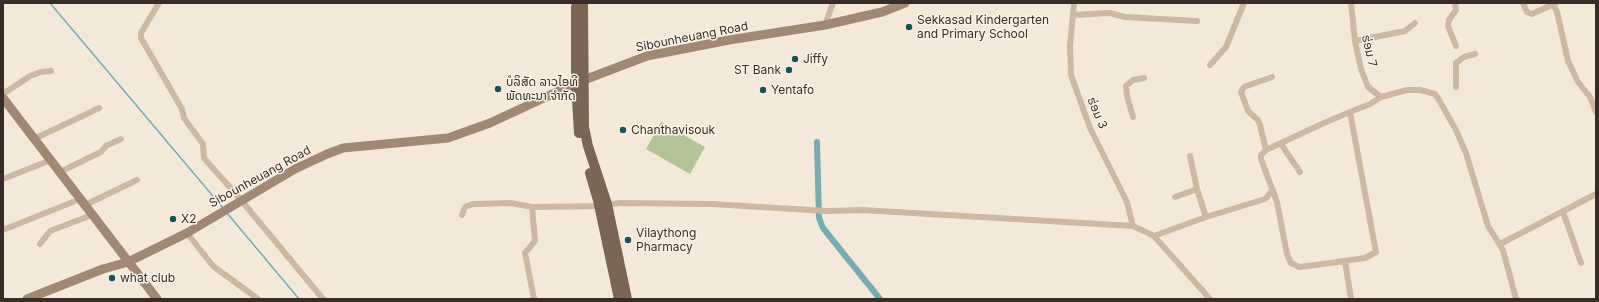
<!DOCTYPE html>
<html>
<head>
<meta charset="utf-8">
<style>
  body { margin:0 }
  #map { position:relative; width:1599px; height:302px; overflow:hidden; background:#f4e9d9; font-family:Inter,sans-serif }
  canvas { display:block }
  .frame { position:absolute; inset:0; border:4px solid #372d26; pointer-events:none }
</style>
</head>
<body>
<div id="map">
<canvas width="1599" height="302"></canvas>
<div class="frame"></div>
</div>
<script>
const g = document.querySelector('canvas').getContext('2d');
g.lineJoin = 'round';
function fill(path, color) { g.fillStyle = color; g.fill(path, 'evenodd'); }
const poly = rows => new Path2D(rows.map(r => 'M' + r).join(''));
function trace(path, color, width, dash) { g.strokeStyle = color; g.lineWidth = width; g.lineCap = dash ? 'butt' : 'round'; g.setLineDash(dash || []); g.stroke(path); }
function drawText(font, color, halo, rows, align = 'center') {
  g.font = font + ' Inter,"Noto Sans Lao",sans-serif'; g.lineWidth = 3; g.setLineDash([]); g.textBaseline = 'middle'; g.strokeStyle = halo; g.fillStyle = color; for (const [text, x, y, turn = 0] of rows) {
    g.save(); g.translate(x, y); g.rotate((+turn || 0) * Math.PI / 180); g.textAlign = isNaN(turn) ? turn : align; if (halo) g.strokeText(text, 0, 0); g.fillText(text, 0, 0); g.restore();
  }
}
fill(poly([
  [661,122,705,147,690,174,646,149]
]), '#b2c497');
trace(poly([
  [50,3,223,208],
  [227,213,299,299]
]), '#75adb4', 1.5);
trace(poly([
  [817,142,819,218,823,228,880,299]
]), '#75adb4', 6);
trace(poly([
  [159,3,141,33,141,38,182,109,184,118,203,144,204,158,241,200,323,299],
  [1074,3,1070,46,1071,75,1090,128,1127,202,1133,226],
  [1351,3,1355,41,1361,69,1368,87,1381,97],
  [1455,3,1456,10,1449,20,1448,26,1456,46],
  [1523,3,1527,12,1532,14,1556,3],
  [1553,4,1557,12,1568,61,1578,82,1590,97,1596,112],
  [1073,15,1110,13,1125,17,1197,21],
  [825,25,833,3],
  [1355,41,1405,31,1415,23],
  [1210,65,1226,47,1244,3],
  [1456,87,1456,63,1464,57,1475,54],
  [3,94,30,76,41,72,51,71],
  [1350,112,1376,252,1365,258,1316,265,1299,267,1291,263,1287,254,1277,202,1261,159,1261,155,1266,150,1324,123,1350,112,1370,104,1381,97,1407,90,1420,90,1435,94,1439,100,1456,130,1466,153,1488,226,1503,250,1516,299],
  [1133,117,1127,96,1126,86,1133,80,1144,78],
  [34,139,99,108],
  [1281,144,1300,172],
  [1266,150,1260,125,1258,120,1248,111,1241,92,1244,87,1272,77],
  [1190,156,1197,189,1206,217],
  [60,172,101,152,106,146,121,139],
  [3,179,51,160],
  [1175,197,1197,189],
  [85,205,137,180],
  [1563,212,1581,263],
  [462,215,465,207,473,204,511,203,532,207],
  [3,230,80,199],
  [187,233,213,266,258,299],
  [1154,236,1206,217,1265,199,1273,190],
  [40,244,50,231,92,215],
  [1500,244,1596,194],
  [1345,261,1351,299],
  [534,299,525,253,535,241,532,207,600,206,620,203,711,204,827,211,862,210,1133,226,1154,236,1210,299]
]), '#cdb9a3', 6);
trace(poly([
  [3,98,157,299],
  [27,299,103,269,128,262,187,233,295,169,327,154,343,148,448,138,490,123,576,83,647,56,729,40,825,25,882,12,905,3]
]), '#a18875', 9);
trace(poly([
  [583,3,584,127,588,146,607,204,627,299],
  [576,7,576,83,579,133],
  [590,173,598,200,619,299]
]), '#7b6555', 10);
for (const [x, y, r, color] of [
  [909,27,4,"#17535d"],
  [795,59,4,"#17535d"],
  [789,70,4,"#17535d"],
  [498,89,4,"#17535d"],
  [763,90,4,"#17535d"],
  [623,130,4,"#17535d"],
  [173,219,4,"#17535d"],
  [628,240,4,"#17535d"],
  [112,278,4,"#17535d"]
]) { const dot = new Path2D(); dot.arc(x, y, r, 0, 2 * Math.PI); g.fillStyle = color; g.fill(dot); trace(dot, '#fbf3e5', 1.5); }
drawText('12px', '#372d26', '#fbf3e5', [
  ["Sekkasad Kindergarten",917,20],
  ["and Primary School",917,34],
  ["Jiffy",803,59],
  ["ST Bank",781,70,"right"],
  ["ບໍລິສັດ ລາວໄອທີ",506,82],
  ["ພັດທະນາ ຈຳກັດ",506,96],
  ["Yentafo",771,90],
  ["Chanthavisouk",631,130],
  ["X2",181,219],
  ["Vilaythong",636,233],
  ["Pharmacy",636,247],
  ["what club",120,278]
], 'left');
drawText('12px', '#372d26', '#fbf3e5', [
  ["Sibounheuang Road",692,37,-11],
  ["ຮ່ອມ 7",1369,51,77],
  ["ຮ່ອມ 3",1097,113,67],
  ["Sibounheuang Road",260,177,-29]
]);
</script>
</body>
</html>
